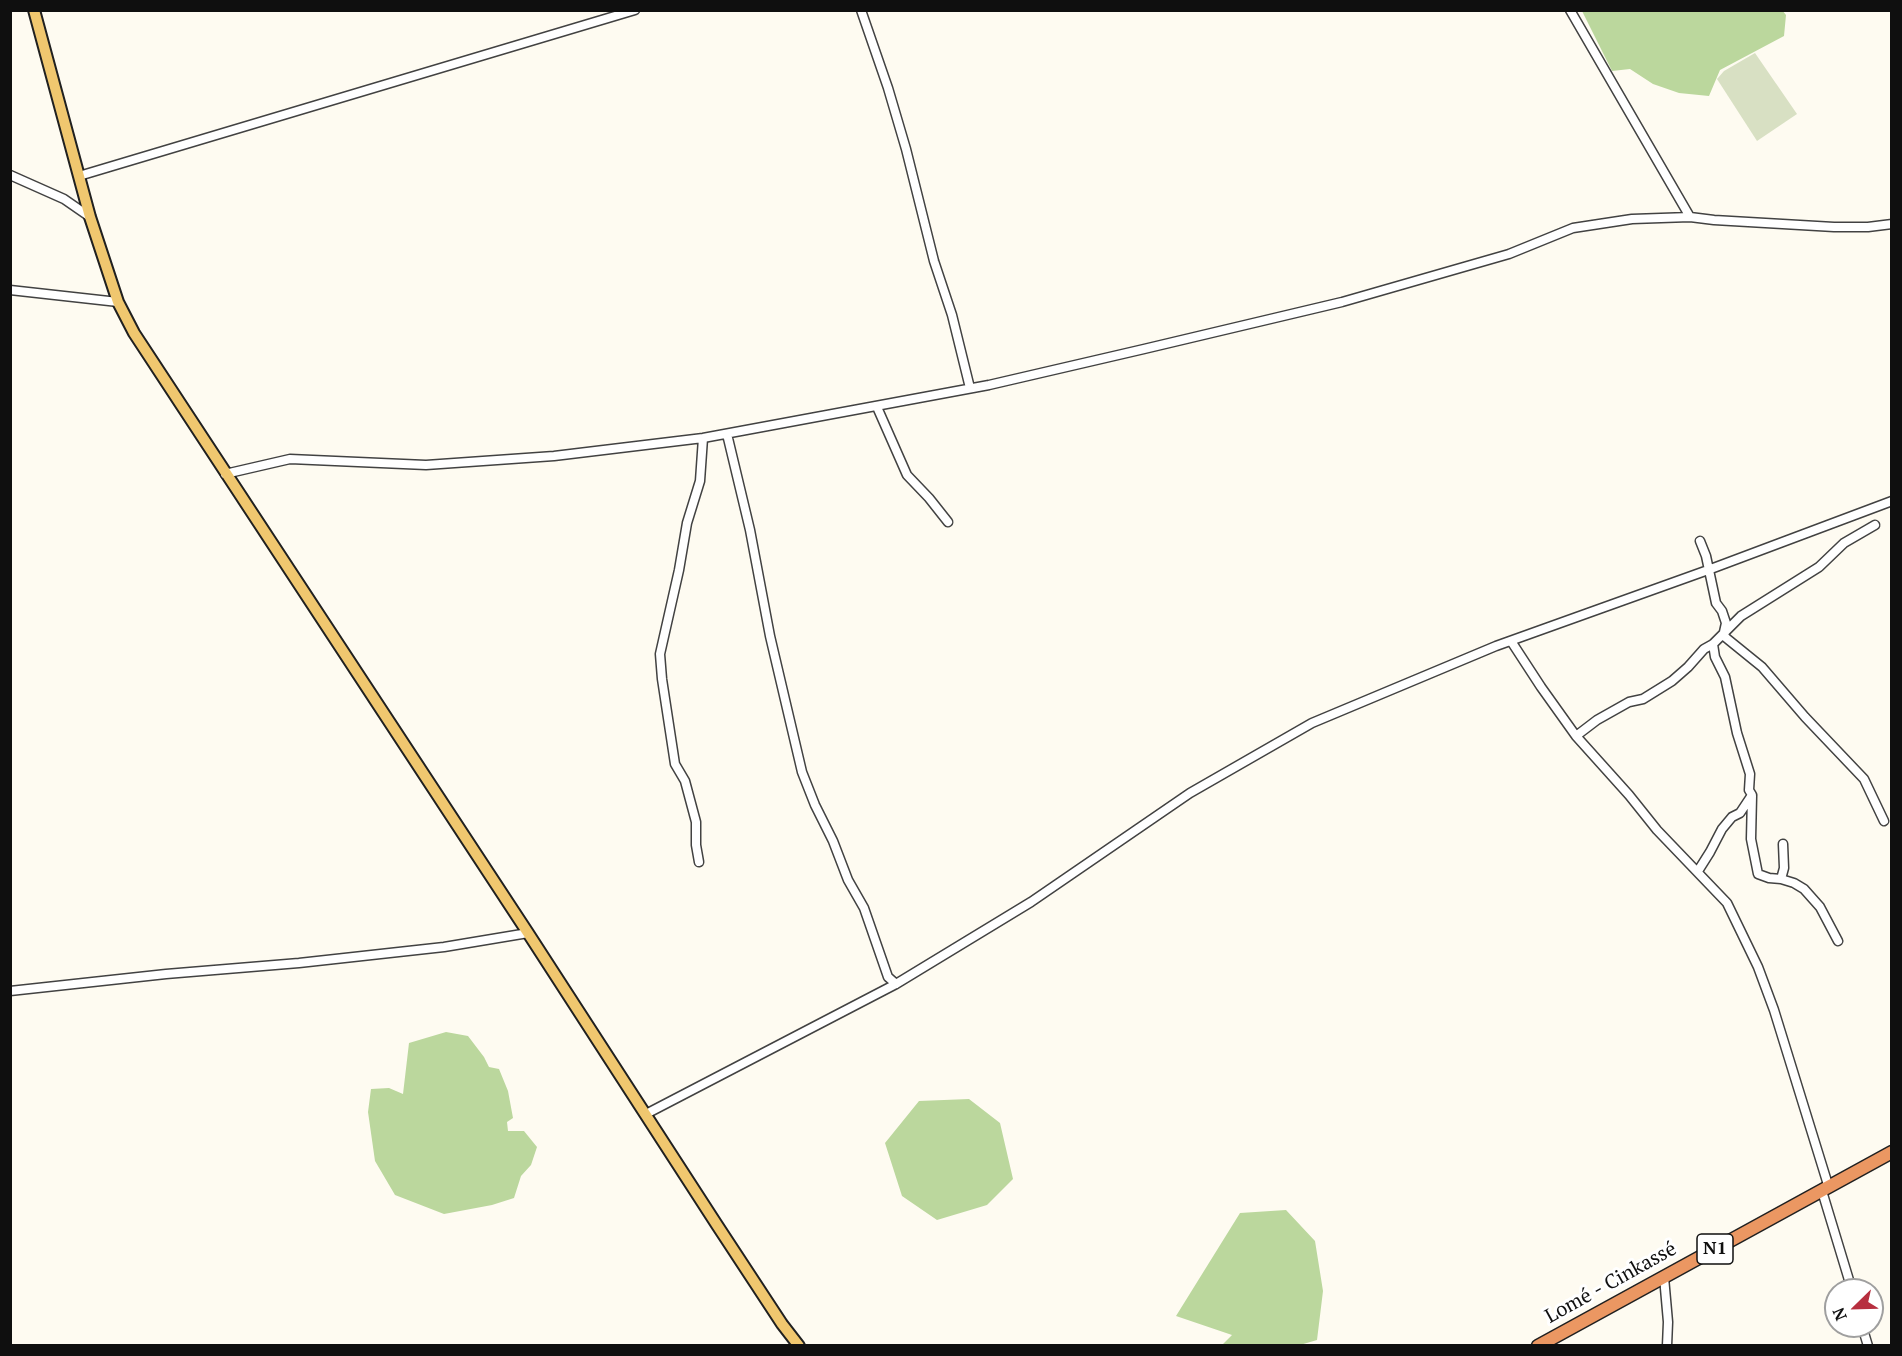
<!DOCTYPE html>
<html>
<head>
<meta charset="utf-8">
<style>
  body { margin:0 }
  #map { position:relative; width:1902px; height:1356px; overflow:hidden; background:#fefbf1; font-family:"PT Serif",serif }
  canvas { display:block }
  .frame { position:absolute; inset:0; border:12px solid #0f0f0f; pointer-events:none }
  .north { position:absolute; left:1824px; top:1278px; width:60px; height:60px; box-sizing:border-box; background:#fff; border:2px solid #9f9f9f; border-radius:50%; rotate:247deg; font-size:16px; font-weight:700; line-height:24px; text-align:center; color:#0f0f0f }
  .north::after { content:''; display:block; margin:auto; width:21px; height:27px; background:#b72f3f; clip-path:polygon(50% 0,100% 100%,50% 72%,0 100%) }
</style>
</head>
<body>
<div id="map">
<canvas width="1902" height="1356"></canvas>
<div class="frame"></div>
<div class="north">N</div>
</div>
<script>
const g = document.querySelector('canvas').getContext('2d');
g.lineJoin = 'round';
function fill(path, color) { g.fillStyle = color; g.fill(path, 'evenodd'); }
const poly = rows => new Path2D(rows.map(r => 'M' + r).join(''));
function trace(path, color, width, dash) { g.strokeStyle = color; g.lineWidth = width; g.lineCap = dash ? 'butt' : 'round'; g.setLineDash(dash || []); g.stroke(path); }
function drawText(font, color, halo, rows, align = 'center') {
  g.font = font + ' "PT Serif",serif'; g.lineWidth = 6; g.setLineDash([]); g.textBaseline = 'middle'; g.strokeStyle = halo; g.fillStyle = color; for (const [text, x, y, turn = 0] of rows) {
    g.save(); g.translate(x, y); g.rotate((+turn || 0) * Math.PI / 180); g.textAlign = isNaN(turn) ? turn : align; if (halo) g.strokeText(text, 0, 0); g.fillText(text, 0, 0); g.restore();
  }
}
fill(poly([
  [1782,10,1786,15,1784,36,1720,70,1709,96,1679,93,1653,84,1630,69,1612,71,1582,11],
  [446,1032,468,1036,484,1057,489,1067,499,1069,508,1091,513,1118,507,1122,508,1131,524,1131,537,1147,531,1165,521,1176,514,1198,492,1205,444,1214,395,1195,375,1161,368,1112,371,1089,389,1088,403,1094,409,1043],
  [969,1099,1000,1123,1013,1179,987,1205,937,1220,902,1196,885,1143,919,1101],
  [1286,1210,1315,1241,1323,1291,1317,1340,1300,1345,1222,1345,1232,1335,1176,1316,1240,1213]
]), '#bbd79d');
fill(poly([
  [1755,53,1797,114,1757,141,1717,79,1724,71]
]), '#d8e0c3');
const minor = poly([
  [861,10,888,88,906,149,934,261,952,315,970,388],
  [1570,10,1690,217],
  [10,175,64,199,90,217],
  [79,176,635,10],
  [10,290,118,302],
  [877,407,907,475,929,498,948,522],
  [727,434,750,530,770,636,802,772,815,805,833,841,848,880,864,908,888,977,896,984],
  [225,474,290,459,426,465,554,456,703,438,989,385,1144,349,1342,302,1509,254,1573,228,1632,219,1690,217,1714,220,1834,227,1868,227,1892,224],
  [1700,541,1706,556,1716,603,1722,611,1726,623,1724,632,1725,637,1762,667,1805,717,1864,779,1884,821],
  [1511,641,1541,687,1576,736,1629,795,1657,830,1727,903,1758,967,1774,1010,1829,1188],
  [1576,736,1597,720,1629,702,1643,699,1672,681,1688,667,1704,649,1713,644,1741,616,1819,567,1844,543,1875,525],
  [1752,796,1751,839,1758,874,1769,878,1781,879,1784,868,1783,844],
  [699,862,696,845,696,822,685,781,675,764,662,679,660,654,679,570,687,523,700,481,703,438],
  [1698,871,1710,852,1722,829,1732,817,1740,813,1752,795,1749,790,1750,774,1737,733,1725,677,1715,657,1713,644],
  [1781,879,1794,883,1804,889,1820,907,1838,941],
  [10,991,166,974,299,963,444,947,528,933],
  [646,1114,896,984,1031,902,1190,793,1312,723,1496,646,1708,570,1892,501],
  [1822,1191,1852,1290],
  [1664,1277,1668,1322,1667,1346],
  [1862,1326,1868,1346]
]);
const major = poly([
  [34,10,90,217,118,302,134,333,528,933,717,1225,782,1324,799,1346]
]);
const highway = poly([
  [1538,1346,1892,1152]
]);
trace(minor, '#424242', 11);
trace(major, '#202020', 14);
trace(highway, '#202020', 15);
trace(minor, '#fff', 8);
trace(major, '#f0c76f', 10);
trace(highway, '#eb9762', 12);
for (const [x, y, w] of [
  [1715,1249,36]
]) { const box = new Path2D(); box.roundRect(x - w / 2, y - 15, w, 30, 4.5); g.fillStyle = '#fff'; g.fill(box); trace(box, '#0f0f0f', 1.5); }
drawText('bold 18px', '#0f0f0f', null, [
  ["N1",1715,1249]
]);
drawText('20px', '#0f0f0f', '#fff', [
  ["Lomé - Cinkassé",1611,1283,-29]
]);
</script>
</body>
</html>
